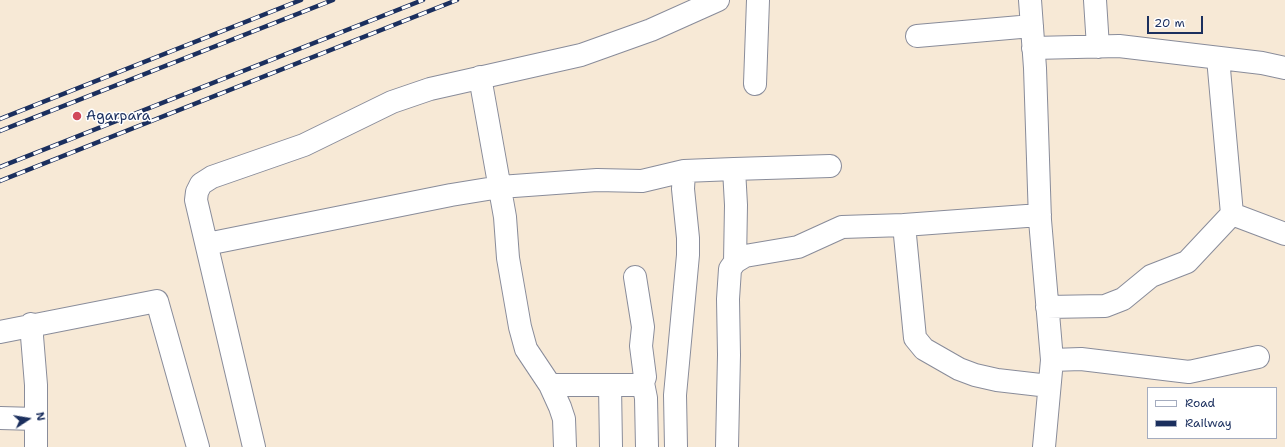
<!DOCTYPE html>
<html>
<head>
<meta charset="utf-8">
<style>
  body { margin:0 }
  #map { position:relative; width:1285px; height:447px; overflow:hidden; background:#f7e9d6; font-family:"Shantell Sans",sans-serif }
  canvas { display:block }
  .legend { position:absolute; left:1147px; top:387px; width:130px; height:52px; box-sizing:border-box; background:#fff; border:1px solid #a4acbf; margin:0; padding:5px 7px; list-style:none; font-size:12px; color:#1b2f5e }
  .legend li { display:flex; align-items:center; gap:8px; height:20px }
  .legend b { width:20px; border:1px solid #a4acbf }
  .north { position:absolute; left:8px; top:399px; width:40px; height:40px; -webkit-text-stroke:3px #fff; paint-order:stroke; rotate:78deg; font-size:11px; font-weight:700; line-height:16px; text-align:center; color:#1b2f5e }
  .north::after { content:''; display:block; margin:auto; width:14px; height:18px; background:#1b2f5e; clip-path:polygon(50% 0,100% 100%,50% 72%,0 100%) }
  .scale { position:absolute; left:1147px; top:16px; width:56px; height:18px; box-sizing:border-box; border:2px solid #1b2f5e; border-top:0; padding-left:5px; font-size:12px; line-height:14px; white-space:nowrap; color:#1b2f5e; -webkit-text-stroke:3px #fff; paint-order:stroke }
</style>
</head>
<body>
<div id="map">
<canvas width="1285" height="447"></canvas>
<ul class="legend">
<li><b style="height:5px;background:#fff"></b>Road</li>
<li><b style="height:5px;background:#1b2f5e"></b>Railway</li>
</ul>
<div class="north">N</div>
<div class="scale">20 m</div>
</div>
<script>
const g = document.querySelector('canvas').getContext('2d');
g.lineJoin = 'round';
const poly = rows => new Path2D(rows.map(r => 'M' + r).join(''));
function trace(path, color, width, dash) { g.strokeStyle = color; g.lineWidth = width; g.lineCap = dash ? 'butt' : 'round'; g.setLineDash(dash || []); g.stroke(path); }
function drawText(font, color, halo, rows, align = 'center') {
  g.font = font + ' "Shantell Sans",sans-serif'; g.lineWidth = 3; g.setLineDash([]); g.textBaseline = 'middle'; g.strokeStyle = halo; g.fillStyle = color; for (const [text, x, y, turn = 0] of rows) {
    g.save(); g.translate(x, y); g.rotate((+turn || 0) * Math.PI / 180); g.textAlign = isNaN(turn) ? turn : align; if (halo) g.strokeText(text, 0, 0); g.fillText(text, 0, 0); g.restore();
  }
}
const minor = poly([
  [1030,0,1035,68,1040,220,1052,360,1044,447],
  [1095,0,1098,47],
  [917,36,1032,26],
  [1033,48,1119,46,1262,63,1285,68],
  [1218,58,1232,214,1285,234],
  [480,77,505,217,508,258,520,327,526,349,550,385,560,407,564,419,565,447],
  [755,84,758,0],
  [734,169,830,166],
  [684,171,734,169,736,205,735,262],
  [904,225,1040,215],
  [207,244,451,195,500,187,597,180,642,181,684,171,683,189,688,238,688,255,675,395,676,447],
  [1047,307,1105,306,1123,299,1151,276,1187,262,1232,214],
  [31,324,36,385,36,447],
  [0,332,157,301,198,447],
  [1052,360,1081,359,1189,372,1258,357],
  [643,383,646,398,647,447],
  [550,385,637,385,643,383,645,377,641,346,643,327,635,277],
  [610,385,611,447],
  [0,418,36,419],
  [254,447,196,200,197,192,201,184,212,177,304,145,392,102,430,89,581,55,651,30,718,0],
  [727,447,729,355,728,299,730,269,735,262,745,256,798,247,842,227,904,225,915,338,924,349,959,369,975,375,997,380,1049,386]
]);
trace(minor, '#898c9a', 24);
trace(minor, '#fff', 22);
const rail = poly([
  [0,119,301,0],
  [0,131,333,0],
  [0,167,423,0],
  [0,181,457,0]
]);
trace(rail, '#1b2f5e', 4.5);
trace(rail, '#fff', 3, [9]);
for (const [x, y, r, color] of [
  [77,116,5,"#d1495b"]
]) { const dot = new Path2D(); dot.arc(x, y, r, 0, 2 * Math.PI); g.fillStyle = color; g.fill(dot); trace(dot, '#fff', 1.5); }
drawText('14px', '#1b2f5e', '#fff', [
  ["Agarpara",86,116]
], 'left');
</script>
</body>
</html>
